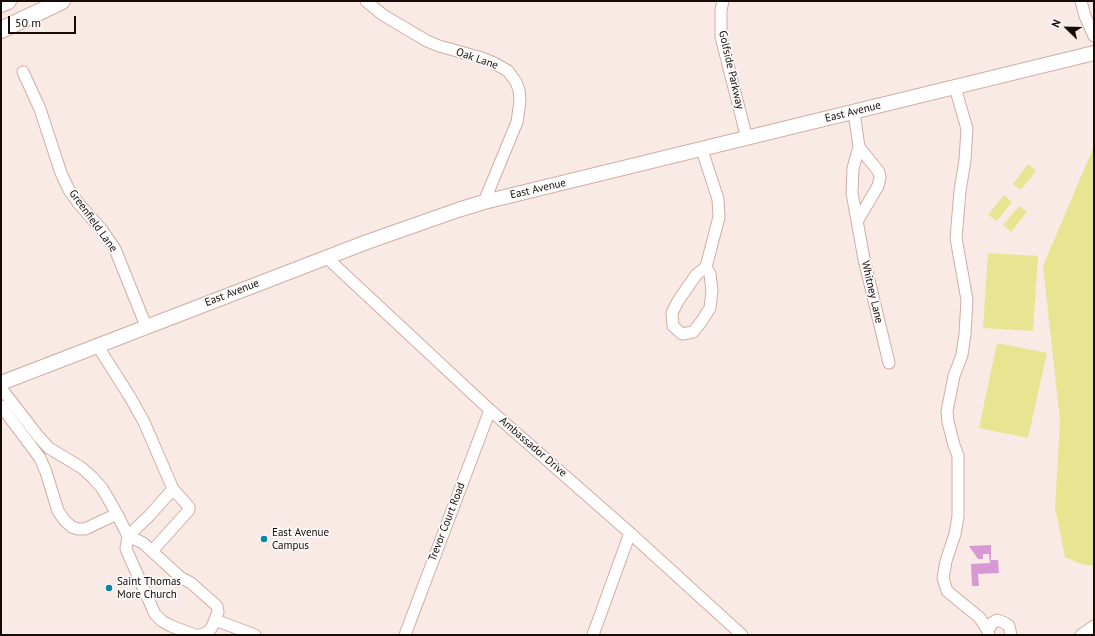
<!DOCTYPE html>
<html>
<head>
<meta charset="utf-8">
<style>
  body { margin:0 }
  #map { position:relative; width:1095px; height:636px; overflow:hidden; background:#faeae6; font-family:"PT Sans",sans-serif }
  canvas { display:block }
  .frame { position:absolute; inset:0; border:2px solid #170b08; pointer-events:none }
  .north { position:absolute; left:1047px; top:8px; width:40px; height:40px; -webkit-text-stroke:3px #fbfbfb; paint-order:stroke; rotate:293deg; font-size:11px; font-weight:700; line-height:16px; text-align:center; color:#170b08 }
  .north::after { content:''; display:block; margin:auto; width:14px; height:18px; background:#170b08; clip-path:polygon(50% 0,100% 100%,50% 72%,0 100%) }
  .scale { position:absolute; left:8px; top:16px; width:68px; height:18px; box-sizing:border-box; border:2px solid #170b08; border-top:0; padding-left:5px; font-size:12px; line-height:14px; white-space:nowrap; color:#170b08; -webkit-text-stroke:3px #fbfbfb; paint-order:stroke }
</style>
</head>
<body>
<div id="map">
<canvas width="1095" height="636"></canvas>
<div class="frame"></div>
<div class="north">N</div>
<div class="scale">50 m</div>
</div>
<script>
const g = document.querySelector('canvas').getContext('2d');
g.lineJoin = 'round';
function fill(path, color) { g.fillStyle = color; g.fill(path, 'evenodd'); }
const poly = rows => new Path2D(rows.map(r => 'M' + r).join(''));
function trace(path, color, width, dash) { g.strokeStyle = color; g.lineWidth = width; g.lineCap = dash ? 'butt' : 'round'; g.setLineDash(dash || []); g.stroke(path); }
function drawText(font, color, halo, rows, align = 'center') {
  g.font = font + ' "PT Sans",sans-serif'; g.lineWidth = 3.5; g.setLineDash([]); g.textBaseline = 'middle'; g.strokeStyle = halo; g.fillStyle = color; for (const [text, x, y, turn = 0] of rows) {
    g.save(); g.translate(x, y); g.rotate((+turn || 0) * Math.PI / 180); g.textAlign = isNaN(turn) ? turn : align; if (halo) g.strokeText(text, 0, 0); g.fillText(text, 0, 0); g.restore();
  }
}
fill(poly([
  [1094,146,1094,566,1081,564,1065,557,1055,508,1060,420,1043,266],
  [1028,164,1036,171,1021,190,1013,184],
  [1004,195,1012,202,997,221,988,215],
  [1019,206,1027,212,1011,232,1003,225],
  [988,253,1038,256,1033,331,983,328],
  [997,343,1047,353,1028,438,979,428]
]), '#e8e492');
fill(poly([
  [991,545,991,560,998,560,999,573,978,574,979,586,972,586,971,564,990,563,989,554,983,554,983,559,978,559,969,546]
]), '#d798d4');
const minor = poly([
  [366,1,383,15,427,41,439,46,482,58,494,63,508,71,516,82,519,90,520,101,517,122,484,202],
  [723,1,721,10,721,37,747,139],
  [1081,1,1085,16,1094,36],
  [23,72,40,109,61,173,69,190,79,204,102,230,115,249,146,326],
  [955,87,967,129,965,160,960,191,956,238,967,300,965,334,962,355,954,376,947,411,948,422,954,445,958,456,958,517,955,534,946,561,943,578,947,591,980,618,988,631,989,635],
  [854,112,859,147,853,168,852,193,864,259,889,363],
  [702,150,718,199,719,217,706,267,696,275,678,301,672,313,673,326,682,334,693,332,701,322,710,308,712,291,710,274,706,267],
  [858,220,878,186,880,177,879,172,859,147],
  [326,257,490,410,630,533,742,635],
  [97,345,130,397,144,422,173,489,189,507,189,510,152,551],
  [1,388,38,436,49,448,82,468,92,477,102,488,117,514,85,529,78,529,72,527,65,521,58,511,46,472,40,458,1,406],
  [117,514,128,536,126,549,155,614,162,621,171,626,195,635],
  [128,536,143,543,180,577,191,583,217,606,218,612,212,627,208,632,200,635],
  [128,536,149,516,173,489],
  [215,620,255,635],
  [988,631,992,623,997,620,1005,623,1009,626,1011,635],
  [405,635,490,410],
  [593,635,630,533],
  [1081,635,1094,626]
]);
const major = poly([
  [1,383,367,242,458,210,484,202,1094,53]
]);
const highway = poly([
  [1,4,8,1],
  [1,30,62,1]
]);
trace(minor, '#d1ada2', 13);
trace(major, '#d1ada2', 16);
trace(highway, '#d1ada2', 18);
trace(minor, '#fff', 11);
trace(major, '#fff', 14);
trace(highway, '#fff', 16);
for (const [x, y, r, color] of [
  [264,539,4,"#0686a9"],
  [109,588,4,"#0686a9"]
]) { const dot = new Path2D(); dot.arc(x, y, r, 0, 2 * Math.PI); g.fillStyle = color; g.fill(dot); trace(dot, '#fbfbfb', 1.5); }
drawText('11px', '#170b08', '#fbfbfb', [
  ["Oak Lane",477,59,19],
  ["Golfside Parkway",731,70,77],
  ["East Avenue",853,112,-14],
  ["East Avenue",538,189,-13],
  ["Greenfield Lane",93,221,54],
  ["Whitney Lane",872,292,77],
  ["East Avenue",232,293,-21],
  ["Ambassador Drive",533,447,41],
  ["Trevor Court Road",447,522,-69]
]);
drawText('11px', '#170b08', '#fbfbfb', [
  ["East Avenue",272,533],
  ["Campus",272,546],
  ["Saint Thomas",117,582],
  ["More Church",117,595]
], 'left');
</script>
</body>
</html>
